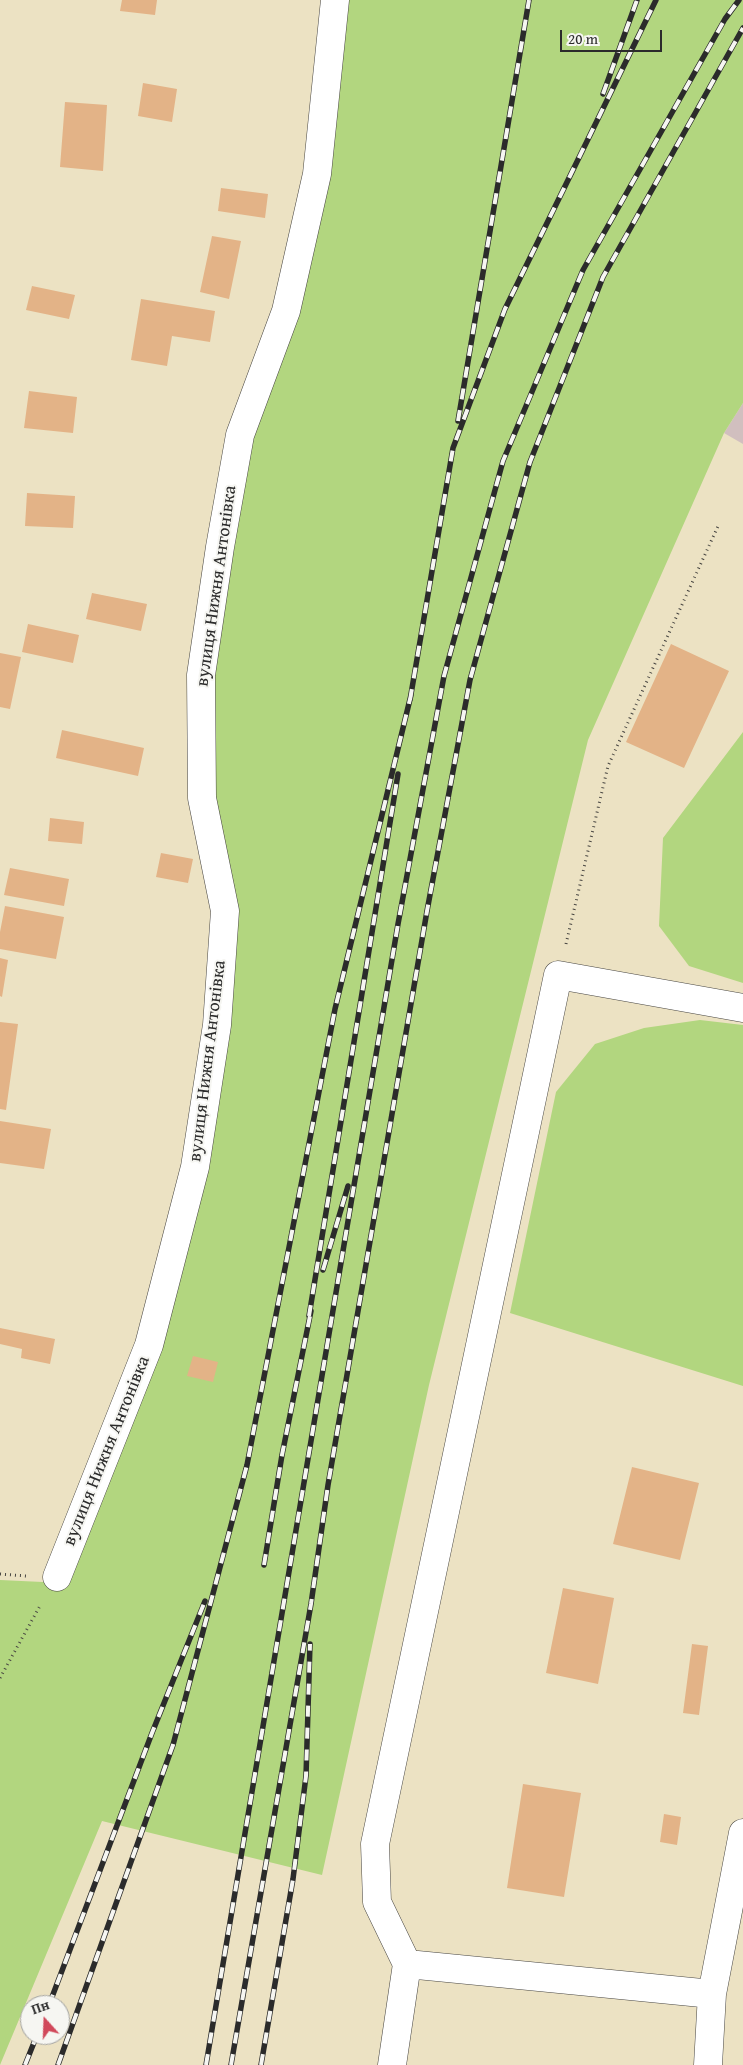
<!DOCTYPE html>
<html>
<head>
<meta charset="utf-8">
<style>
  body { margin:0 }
  #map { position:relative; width:743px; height:2065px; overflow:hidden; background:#ece2c3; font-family:"Gentium Book Plus",serif }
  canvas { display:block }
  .north { position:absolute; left:20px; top:1995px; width:50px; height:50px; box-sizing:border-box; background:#f6f6f2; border:1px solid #a5a5a2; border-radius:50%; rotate:340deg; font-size:14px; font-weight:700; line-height:20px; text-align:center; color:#2b2b2b }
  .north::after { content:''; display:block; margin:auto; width:18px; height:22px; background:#d1495b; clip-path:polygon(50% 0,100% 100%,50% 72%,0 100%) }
  .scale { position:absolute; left:560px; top:30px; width:102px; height:22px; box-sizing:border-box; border:2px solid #2b2b2b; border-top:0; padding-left:6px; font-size:15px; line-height:18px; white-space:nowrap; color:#2b2b2b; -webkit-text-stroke:4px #f6f6f2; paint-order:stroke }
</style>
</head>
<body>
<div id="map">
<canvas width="743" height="2065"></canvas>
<div class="north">Пн</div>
<div class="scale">20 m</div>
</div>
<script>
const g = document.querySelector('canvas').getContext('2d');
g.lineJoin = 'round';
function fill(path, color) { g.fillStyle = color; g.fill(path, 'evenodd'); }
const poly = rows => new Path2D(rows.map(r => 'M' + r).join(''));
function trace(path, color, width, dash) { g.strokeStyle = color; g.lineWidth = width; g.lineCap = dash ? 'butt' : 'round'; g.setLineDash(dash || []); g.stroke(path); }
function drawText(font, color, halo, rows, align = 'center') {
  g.font = font + ' "Gentium Book Plus",serif'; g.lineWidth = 4; g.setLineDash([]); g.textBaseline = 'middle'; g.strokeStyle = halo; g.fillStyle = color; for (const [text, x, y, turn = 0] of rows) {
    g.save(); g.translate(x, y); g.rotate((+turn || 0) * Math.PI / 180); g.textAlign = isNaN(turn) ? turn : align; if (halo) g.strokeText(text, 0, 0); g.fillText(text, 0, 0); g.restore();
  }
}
fill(poly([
  [743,403,743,444,724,433]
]), '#d1bfbf');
fill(poly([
  [342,0,743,0,743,403,724,433,588,740,429,1385,322,1875,102,1821,0,2065,0,1580,64,1583,157,1348,225,1026,209,796,210,676,229,549],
  [743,732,743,983,689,966,659,926,663,838],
  [700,1020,743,1025,743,1386,510,1313,556,1092,595,1044,644,1028]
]), '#b2d67f');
fill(poly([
  [122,0,157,0,155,15,120,11],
  [143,83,177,89,172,122,138,116],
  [65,102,107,105,103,171,60,167],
  [221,188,268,194,265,218,218,211],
  [212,236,241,241,229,299,200,292],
  [32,286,75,295,69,319,26,310],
  [141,299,215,311,210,342,172,336,167,366,131,360],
  [29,391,77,397,73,433,24,428],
  [27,493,75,496,73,528,25,526],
  [92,593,147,604,141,631,86,619],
  [28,624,79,635,73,663,22,652],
  [671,644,729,671,684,768,626,742],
  [0,653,21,657,10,709,0,707],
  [62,730,144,748,138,776,56,758],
  [50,818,84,822,82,844,48,841],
  [161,853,193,859,188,883,156,877],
  [10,868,69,879,64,906,4,895],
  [5,906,64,917,56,959,0,949,0,932],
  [0,958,8,960,2,997,0,996],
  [0,1022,18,1024,6,1110,0,1109],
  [0,1121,51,1129,44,1169,0,1163],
  [0,1328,55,1339,50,1364,21,1358,22,1349,0,1344],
  [193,1356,218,1362,213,1382,187,1376],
  [632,1467,699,1483,680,1560,613,1544],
  [563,1588,614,1598,598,1684,546,1673],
  [692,1644,708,1646,699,1715,683,1713],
  [523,1784,581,1793,564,1897,507,1888],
  [664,1814,681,1817,677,1845,660,1842]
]), '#e3b387');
const street = poly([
  [57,1577,149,1345,195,1167,217,1025,225,911,202,798,201,675,220,547,240,435,286,311,317,174,335,0],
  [407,1964,712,1994],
  [392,2065,407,1964,377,1902,375,1844,558,975,743,1008],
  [708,2065,712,1994,743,1833]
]);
trace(street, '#484642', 29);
trace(poly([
  [566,944,608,766,719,524],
  [0,1574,26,1576],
  [0,1678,41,1604]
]), '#484642', 3, [1, 4]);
trace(street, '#fff', 28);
const rail = poly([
  [603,94,637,0],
  [458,421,529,0],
  [410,700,453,448,505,309,656,0],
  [323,1270,348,1186],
  [309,1316,398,774],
  [264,1565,282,1455,311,1311],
  [49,2005,152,1733,205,1601],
  [25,2065,37,2035],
  [58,2065,173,1745,247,1465,335,1009,411,695],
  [206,2065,398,924,444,676,503,461,583,270,725,19,739,0],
  [231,2065,311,1604,328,1485,427,911,470,680,530,462,603,277,743,28],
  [261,2065,293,1879,306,1776,310,1644]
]);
trace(rail, '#2b2b2b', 5.5);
trace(rail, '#f6f6f2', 4, [11]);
drawText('18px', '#2b2b2b', '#f6f6f2', [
  ["вулиця Нижня Антонівка",217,586,-82],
  ["вулиця Нижня Антонівка",208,1061,-83],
  ["вулиця Нижня Антонівка",107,1451,-68]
]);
</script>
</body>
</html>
